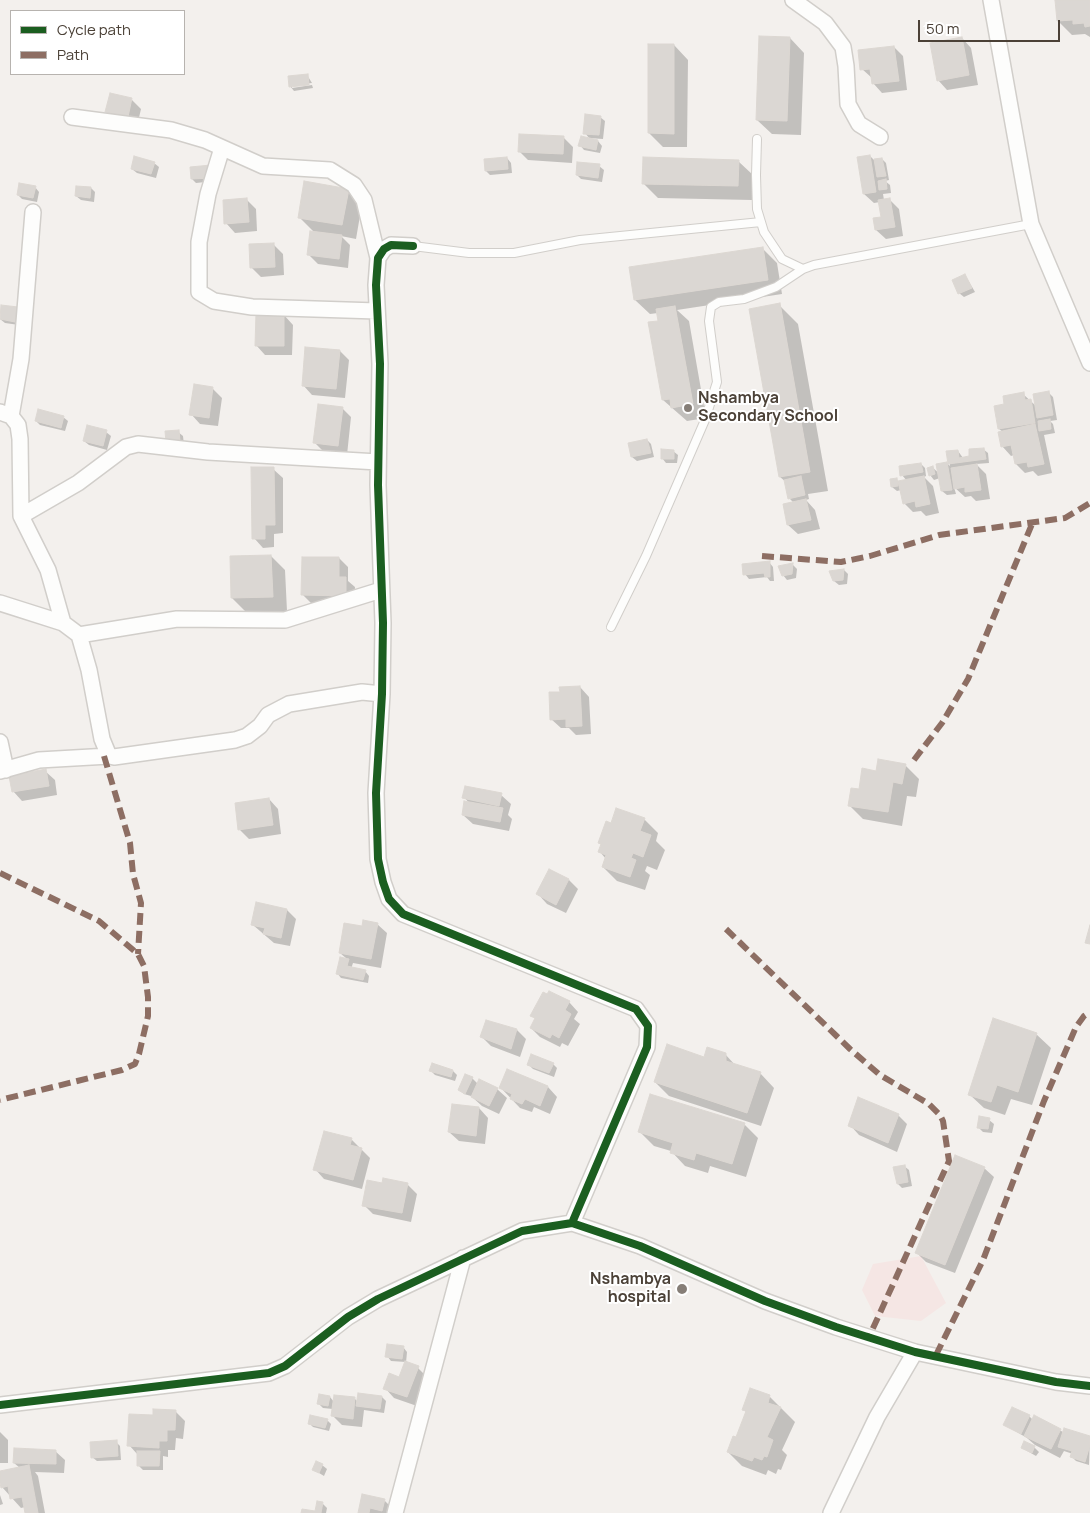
<!DOCTYPE html>
<html>
<head>
<meta charset="utf-8">
<style>
  body { margin:0 }
  #map { position:relative; width:1090px; height:1513px; overflow:hidden; background:#f3f0ed; font-family:Manrope,sans-serif }
  canvas { display:block }
  .legend { position:absolute; left:10px; top:10px; width:175px; height:65px; box-sizing:border-box; background:#fff; border:1px solid #b7b3af; margin:0; padding:6px 9px; list-style:none; font-size:15px; color:#4b4137 }
  .legend li { display:flex; align-items:center; gap:10px; height:25px }
  .legend b { width:25px; border:1px solid #b7b3af }
  .scale { position:absolute; left:918px; top:20px; width:142px; height:22px; box-sizing:border-box; border:2px solid #4b4137; border-top:0; padding-left:6px; font-size:15px; line-height:18px; white-space:nowrap; color:#4b4137; -webkit-text-stroke:4px #fff; paint-order:stroke }
</style>
</head>
<body>
<div id="map">
<canvas width="1090" height="1513"></canvas>
<ul class="legend">
<li><b style="height:6px;background:#1b5e20"></b>Cycle path</li>
<li><b style="height:6px;background:#8d6e63"></b>Path</li>
</ul>
<div class="scale">50 m</div>
</div>
<script>
const g = document.querySelector('canvas').getContext('2d');
g.lineJoin = 'round';
function fill(path, color) { g.fillStyle = color; g.fill(path, 'evenodd'); }
const poly = rows => new Path2D(rows.map(r => 'M' + r).join(''));
function trace(path, color, width, dash) { g.strokeStyle = color; g.lineWidth = width; g.lineCap = dash ? 'butt' : 'round'; g.setLineDash(dash || []); g.stroke(path); }
function drawText(font, color, halo, rows, align = 'center') {
  g.font = font + ' Manrope,sans-serif'; g.lineWidth = 4; g.setLineDash([]); g.textBaseline = 'middle'; g.strokeStyle = halo; g.fillStyle = color; for (const [text, x, y, turn = 0] of rows) {
    g.save(); g.translate(x, y); g.rotate((+turn || 0) * Math.PI / 180); g.textAlign = isNaN(turn) ? turn : align; if (halo) g.strokeText(text, 0, 0); g.fillText(text, 0, 0); g.restore();
  }
}
fill(poly([
  [921,1256,946,1303,921,1321,875,1316,862,1290,873,1264]
]), '#f5e6e4');
fill(poly([
  [1057,0,1090,0,1090,37,1085,34,1072,35,1058,21],
  [790,38,804,53,801,135,772,134,757,120],
  [962,38,971,48,978,85,947,90,938,80],
  [674,45,688,60,687,147,663,147,649,133],
  [894,47,903,56,907,90,882,93,873,83,872,78,862,69],
  [307,75,312,83,292,85,292,88,312,85,313,88,294,91,290,86],
  [111,95,132,100,141,109,137,126,116,121,107,111],
  [600,117,605,121,603,139,589,138,585,133],
  [563,137,573,147,572,163,528,160,519,151],
  [598,141,602,146,600,153,584,150,580,145],
  [870,156,874,160,882,159,886,163,889,180,885,181,890,185,891,193,883,194,884,200,889,199,899,209,903,236,886,239,876,230,883,218,880,202,874,203,864,194],
  [507,158,511,163,512,173,490,175,486,171],
  [738,161,753,175,752,200,658,198,643,183],
  [154,163,159,167,156,178,137,173,132,169],
  [599,166,604,170,602,182,581,179,577,175],
  [191,168,215,181,196,183,192,179],
  [35,187,39,192,37,202,22,199,18,195],
  [91,188,95,192,94,202,81,200,76,196],
  [348,190,362,204,356,239,341,236,350,245,348,268,318,264,309,255,315,233,299,217],
  [247,200,256,209,257,231,235,233,226,223],
  [273,244,283,254,284,275,261,277,251,267],
  [763,249,777,263,782,294,677,310,689,321,706,418,687,421,663,400,658,313,650,314,635,300],
  [965,275,975,292,964,297,959,293],
  [779,305,798,324,828,491,808,494,809,499,806,500,815,510,820,529,798,534,788,525,794,503,789,498,786,482,780,477,751,310],
  [17,308,21,313,19,325,5,323,0,319],
  [284,315,293,325,292,355,265,355,256,345],
  [340,351,349,360,345,398,312,395,303,385],
  [213,389,222,398,218,426,200,424,191,414],
  [1048,392,1053,397,1057,420,1050,421,1053,424,1055,433,1044,435,1052,473,1038,476,1033,471,1025,473,1016,464,1014,455,1011,456,1002,446,1003,432,999,429,1006,405,1023,394,1036,406],
  [342,408,351,417,347,455,324,452,315,443],
  [63,417,68,421,65,431,40,425,36,421],
  [106,432,111,436,107,450,89,445,84,441],
  [178,432,183,436,184,445,171,446],
  [647,440,651,444,654,457,637,461,632,457,629,444],
  [983,449,988,453,989,463,976,464,986,474,990,499,976,501,971,496,965,497,954,487,956,494,947,495,942,491,940,478,934,480,930,475,933,468,940,474,947,463,950,466,948,452,958,451,963,458,971,457],
  [673,451,678,455,677,463,666,463,662,458],
  [921,464,925,468,926,476,924,477,933,486,939,513,926,516,921,511,913,512,904,503,901,490,897,491,892,487,896,479,899,482,907,481,902,475],
  [273,469,283,478,283,533,274,534,274,547,263,548,254,538],
  [271,556,285,570,287,611,246,612,232,598],
  [339,558,348,567,348,581,355,587,354,604,312,604,303,595],
  [769,562,773,567,774,581,770,581,767,577,749,579,745,574],
  [793,565,797,569,796,578,787,580,783,575],
  [844,570,848,574,847,584,839,585,834,581],
  [580,687,589,697,591,734,576,735,569,728,561,728,551,719,561,693],
  [905,765,919,779,916,797,907,796,902,826,863,819,849,805,877,772],
  [45,771,55,780,57,795,22,801,13,791],
  [501,795,511,804,508,815,512,819,509,831,473,824,463,815,470,804,464,797],
  [269,799,278,809,281,834,249,839,240,830],
  [644,819,658,833,656,841,665,850,657,870,647,866,645,871,650,875,645,890,617,881,603,867,606,859,600,852,602,845,599,842,612,824],
  [550,870,569,880,578,889,566,913,547,904,538,894],
  [287,910,296,919,290,946,274,943,253,925],
  [377,924,387,933,381,968,353,963,351,969,365,971,369,976,368,983,341,978,337,973,347,959,340,953,363,927],
  [569,1002,578,1012,574,1019,580,1024,568,1046,562,1043,560,1047,540,1037,531,1028,536,1019,532,1015],
  [487,1021,517,1030,526,1039,520,1057,491,1046,482,1037],
  [1036,1034,1051,1048,1032,1105,1011,1099,1005,1115,984,1108,969,1094],
  [725,1054,736,1066,760,1073,774,1088,761,1126,669,1096,655,1082,704,1058],
  [528,1064,553,1064,557,1068,554,1077,533,1069],
  [433,1065,453,1071,457,1075,455,1081,435,1075,431,1071],
  [508,1071,548,1087,557,1097,550,1114,534,1107,532,1112,520,1108,501,1088],
  [472,1078,478,1084,497,1089,507,1098,499,1114,482,1106,471,1096,464,1094,460,1090],
  [479,1108,488,1118,485,1144,459,1141,449,1132],
  [898,1115,907,1124,897,1152,859,1135,850,1125],
  [989,1120,994,1124,992,1133,983,1132,978,1127],
  [744,1124,758,1138,746,1177,710,1166,708,1173,685,1166,671,1151,654,1146,640,1132],
  [351,1139,370,1158,362,1189,324,1179,315,1169],
  [904,1166,909,1170,912,1186,902,1188,898,1184],
  [984,1168,994,1177,955,1273,926,1262,917,1253],
  [383,1184,407,1184,417,1194,411,1222,373,1214,364,1205],
  [403,1347,407,1352,406,1363,418,1368,427,1377,417,1406,394,1398,385,1388,400,1378,406,1362,391,1361,387,1356],
  [750,1390,770,1397,795,1422,782,1450,787,1455,781,1470,778,1469,776,1474,768,1470,766,1475,742,1466,728,1452,737,1439,746,1412,744,1409],
  [330,1397,334,1402,335,1397,355,1399,358,1402,382,1397,386,1401,384,1413,364,1410,362,1427,342,1425,333,1416,333,1409,323,1408,318,1403],
  [175,1411,185,1421,183,1439,176,1438,175,1450,168,1450,168,1457,163,1456,163,1470,143,1470,138,1465,138,1455,129,1445,154,1417],
  [1029,1416,1033,1420,1035,1417,1063,1432,1090,1437,1089,1465,1076,1461,1072,1457,1073,1454,1064,1451,1060,1458,1035,1445,1027,1438,1005,1425],
  [327,1420,331,1424,329,1431,313,1427,309,1423],
  [0,1432,8,1440,8,1463,0,1463],
  [116,1442,120,1446,121,1460,97,1461,92,1457],
  [1034,1447,1039,1452,1036,1456,1022,1448],
  [55,1451,65,1460,64,1473,35,1472,38,1476,45,1513,26,1513,25,1507,21,1508,2,1487,0,1472,20,1468,14,1463],
  [322,1465,327,1469,324,1476,314,1470],
  [0,1495,3,1504,0,1505],
  [384,1500,393,1509,392,1513,360,1513],
  [323,1504,327,1508,326,1513,302,1513,316,1512]
]), '#0003');
const building = poly([
  [1055,0,1090,0,1090,26,1085,27,1084,23,1073,24,1073,20,1057,21,1055,0],
  [759,36,790,37,787,121,756,120,759,36],
  [962,37,969,75,937,81,930,43,962,37],
  [648,44,674,44,674,134,648,133,648,44],
  [894,46,899,81,872,84,870,69,860,70,858,50,894,46],
  [308,74,309,85,289,87,288,76,308,74],
  [110,93,132,98,128,117,105,112,110,93],
  [585,114,601,116,599,135,583,134,585,114],
  [519,134,564,136,563,154,518,152,519,134],
  [581,136,598,140,596,150,578,146,581,136],
  [870,155,876,192,863,194,857,157,870,155],
  [134,156,155,162,151,174,131,169,134,156],
  [507,157,508,169,485,171,484,159,507,157],
  [643,157,739,160,738,186,642,184,643,157],
  [882,158,886,176,877,177,874,159,882,158],
  [577,162,600,164,598,178,576,175,577,162],
  [211,165,212,178,191,179,190,167,211,165],
  [886,179,887,189,879,190,878,181,886,179],
  [304,181,349,189,342,225,298,218,304,181],
  [19,183,36,186,33,198,17,195,19,183],
  [76,186,91,187,90,198,75,196,76,186],
  [247,198,249,222,224,224,223,200,247,198],
  [890,198,895,227,875,230,873,218,881,217,878,200,890,198],
  [310,231,342,235,339,259,307,255,310,231],
  [274,243,275,267,250,268,249,244,274,243],
  [763,247,768,280,634,300,629,267,763,247],
  [965,274,972,288,958,294,952,280,965,274],
  [780,303,810,472,779,477,749,309,780,303],
  [1,305,18,307,15,322,0,319,1,305],
  [675,306,693,404,671,408,670,399,662,400,648,322,658,321,656,309,675,306],
  [256,313,284,314,284,346,255,346,256,313],
  [305,347,340,350,336,389,302,386,305,347],
  [194,384,213,387,209,418,189,415,194,384],
  [1049,391,1053,415,1037,418,1033,394,1049,391],
  [1024,392,1025,400,1031,399,1035,423,998,429,994,406,1004,404,1003,396,1024,392],
  [318,404,343,407,338,446,313,443,318,404],
  [38,409,64,416,61,428,35,421,38,409],
  [1050,419,1051,429,1039,431,1038,421,1050,419],
  [1035,424,1044,464,1028,467,1027,462,1015,464,1011,445,1001,447,998,432,1035,424],
  [87,425,107,430,103,446,83,441,87,425],
  [179,430,180,441,166,442,165,431,179,430],
  [647,439,651,453,631,457,628,443,647,439],
  [984,448,986,459,948,464,946,451,958,450,959,458,969,456,969,449,984,448],
  [661,449,674,450,674,459,661,459,661,449],
  [947,462,952,490,941,491,936,464,947,462],
  [921,463,923,472,900,476,899,466,921,463],
  [977,464,981,490,965,492,965,487,954,489,951,468,977,464],
  [933,466,935,474,929,476,927,468,933,466],
  [251,467,274,467,275,525,265,525,265,539,252,539,251,467],
  [801,476,805,495,788,499,784,480,801,476],
  [924,476,930,504,916,507,915,501,903,504,898,481,924,476],
  [897,478,898,486,891,487,890,479,897,478],
  [806,499,811,520,787,525,783,504,806,499],
  [271,555,273,597,231,598,230,556,271,555],
  [302,557,339,557,339,577,346,577,346,596,301,595,302,557],
  [770,561,770,577,765,577,764,573,743,575,742,564,770,561],
  [793,563,792,574,782,576,778,566,793,563],
  [844,569,843,580,833,581,829,571,844,569],
  [580,686,582,726,566,727,566,719,550,720,549,692,560,692,559,687,580,686],
  [878,759,906,764,902,784,893,782,888,812,848,806,851,788,859,789,862,768,876,771,878,759],
  [46,769,49,786,12,792,9,776,46,769],
  [465,786,502,793,499,806,462,798,465,786],
  [269,798,273,825,238,830,235,803,269,798],
  [464,801,503,808,500,822,462,815,464,801],
  [616,808,645,818,640,831,651,835,643,857,633,853,631,858,636,860,630,877,602,867,606,855,598,852,601,844,598,843,606,821,611,823,616,808],
  [549,869,569,879,556,905,536,894,549,869],
  [256,902,287,909,281,938,263,934,265,928,251,925,256,902],
  [363,920,378,923,371,959,339,953,344,923,362,926,363,920],
  [1090,925,1090,944,1085,943,1090,925],
  [340,957,349,959,347,966,366,970,363,980,336,974,340,957],
  [549,991,570,1001,565,1010,571,1014,559,1038,552,1034,550,1038,530,1028,535,1018,530,1016,543,992,547,994,549,991],
  [993,1018,1037,1033,1018,1092,997,1085,991,1102,968,1095,993,1018],
  [486,1020,517,1029,511,1049,480,1037,486,1020],
  [667,1044,704,1057,707,1047,726,1053,726,1061,761,1072,747,1113,654,1082,667,1044],
  [531,1054,554,1063,549,1073,527,1065,531,1054],
  [432,1063,453,1070,451,1077,429,1071,432,1063],
  [507,1069,548,1086,540,1106,525,1099,522,1104,510,1099,512,1094,499,1088,507,1069],
  [465,1074,473,1077,465,1094,458,1090,465,1074],
  [479,1079,498,1088,489,1106,471,1097,479,1079],
  [650,1094,745,1123,732,1164,696,1153,694,1160,670,1153,673,1143,638,1132,650,1094],
  [858,1097,899,1114,888,1143,848,1126,858,1097],
  [452,1104,479,1107,476,1136,448,1132,452,1104],
  [979,1116,990,1118,988,1129,977,1128,979,1116],
  [324,1131,352,1138,350,1145,362,1148,353,1180,313,1170,324,1131],
  [955,1155,985,1167,945,1265,915,1253,955,1155],
  [905,1165,908,1182,897,1184,893,1167,905,1165],
  [383,1178,408,1183,402,1213,362,1206,367,1180,382,1183,383,1178],
  [387,1344,404,1346,402,1359,385,1357,387,1344],
  [405,1361,419,1366,407,1397,383,1389,389,1373,399,1377,405,1361],
  [750,1388,770,1395,768,1403,781,1407,767,1437,773,1440,767,1457,764,1456,762,1460,754,1457,752,1461,727,1452,733,1436,736,1437,746,1411,742,1410,750,1388],
  [358,1393,382,1396,380,1409,356,1406,358,1393],
  [319,1394,330,1396,328,1406,317,1404,319,1394],
  [334,1395,355,1397,353,1419,331,1416,334,1395],
  [1012,1407,1030,1415,1021,1434,1003,1425,1012,1407],
  [153,1409,176,1410,175,1430,167,1430,167,1441,159,1441,159,1448,127,1446,129,1414,153,1415,153,1409],
  [310,1415,328,1419,325,1428,308,1424,310,1415],
  [1034,1415,1061,1429,1051,1449,1024,1436,1034,1415],
  [1064,1428,1090,1436,1090,1445,1085,1462,1070,1457,1072,1451,1058,1447,1064,1428],
  [117,1440,118,1456,91,1458,90,1442,117,1440],
  [1024,1441,1035,1446,1032,1453,1021,1448,1024,1441],
  [14,1448,56,1450,56,1464,13,1463,14,1448],
  [137,1451,160,1451,159,1466,137,1466,137,1451],
  [316,1461,323,1464,319,1473,312,1470,316,1461],
  [29,1465,38,1513,25,1513,22,1497,10,1499,8,1486,1,1488,0,1483,0,1471,29,1465],
  [362,1494,385,1499,382,1511,370,1508,369,1513,358,1513,362,1494],
  [317,1501,323,1502,321,1513,301,1513,302,1509,315,1511,317,1501]
]);
fill(building, '#dbd7d3');
trace(building, '#dcd7d2', 1);
const service = poly([
  [757,139,756,175,757,209,764,232,782,259,803,269],
  [413,246,469,253,514,253,580,240,761,222],
  [611,627,646,556,705,420,717,382,709,321,711,307,719,302,744,299,776,287,803,269,814,265,1031,224]
]);
const minor = poly([
  [793,0,825,23,843,47,846,66,848,104,859,124,880,137],
  [991,0,1031,224,1090,363],
  [72,117,171,130,205,140,263,166,330,170,354,185,364,200,378,258],
  [222,148,208,194,199,242,199,292,214,301,252,307,377,311],
  [413,246,391,245,384,249,378,258,376,285,380,364,378,485,383,623,382,694,376,793,378,859,383,882,389,899,403,914,636,1009,648,1026,647,1047,572,1223],
  [0,412,11,416,18,425,20,439,21,516,48,570,63,623],
  [11,416,21,359,33,212],
  [21,516,78,483,126,447,138,444,208,452,378,462],
  [0,603,63,623,79,635,89,670,102,739,109,756,114,757,235,740,247,736,260,726,268,715,289,704,362,692,382,694],
  [79,635,177,619,285,620,381,590],
  [0,742,6,770],
  [0,771,39,760,109,756],
  [0,1405,269,1373,285,1366,348,1317,378,1299,522,1231,572,1223,640,1246,765,1301,836,1327,915,1352,1056,1382,1090,1386],
  [395,1513,463,1258],
  [831,1513,877,1417,915,1352]
]);
trace(service, '#d1ceca', 10);
trace(minor, '#d1ceca', 18);
trace(service, '#fdfdfc', 8);
trace(minor, '#fdfdfc', 15);
trace(poly([
  [762,556,841,562,870,556,939,535,1065,518,1090,503],
  [104,756,130,843,133,874,141,903,138,954],
  [914,760,942,723,968,679,1032,524],
  [0,873,99,921,138,954,144,966,148,997,148,1016,139,1054,135,1064,122,1070,0,1100],
  [726,929,850,1049,880,1075,929,1104,940,1115,943,1121,949,1161,869,1337],
  [936,1355,983,1260,1044,1101,1076,1027,1084,1016,1090,1012]
]), '#8d6e63', 6, [12, 6]);
trace(poly([
  [413,246,391,245,384,249,378,258,376,285,380,364,378,485,383,623,382,694,376,793,378,859,383,882,389,899,403,914,636,1009,648,1026,647,1047,572,1223],
  [0,1405,269,1373,285,1366,348,1317,378,1299,522,1231,572,1223,640,1246,765,1301,836,1327,915,1352,1056,1382,1090,1386]
]), '#1b5e20', 8);
for (const [x, y, r, color] of [
  [688,408,5,"#867e77"],
  [682,1289,6,"#867e77"]
]) { const dot = new Path2D(); dot.arc(x, y, r, 0, 2 * Math.PI); g.fillStyle = color; g.fill(dot); trace(dot, '#fff', 2); }
drawText('bold 16px', '#4b4137', '#fff', [
  ["Nshambya",698,399],
  ["Secondary School",698,417],
  ["Nshambya",671,1280,"right"],
  ["hospital",671,1298,"right"]
], 'left');
</script>
</body>
</html>
